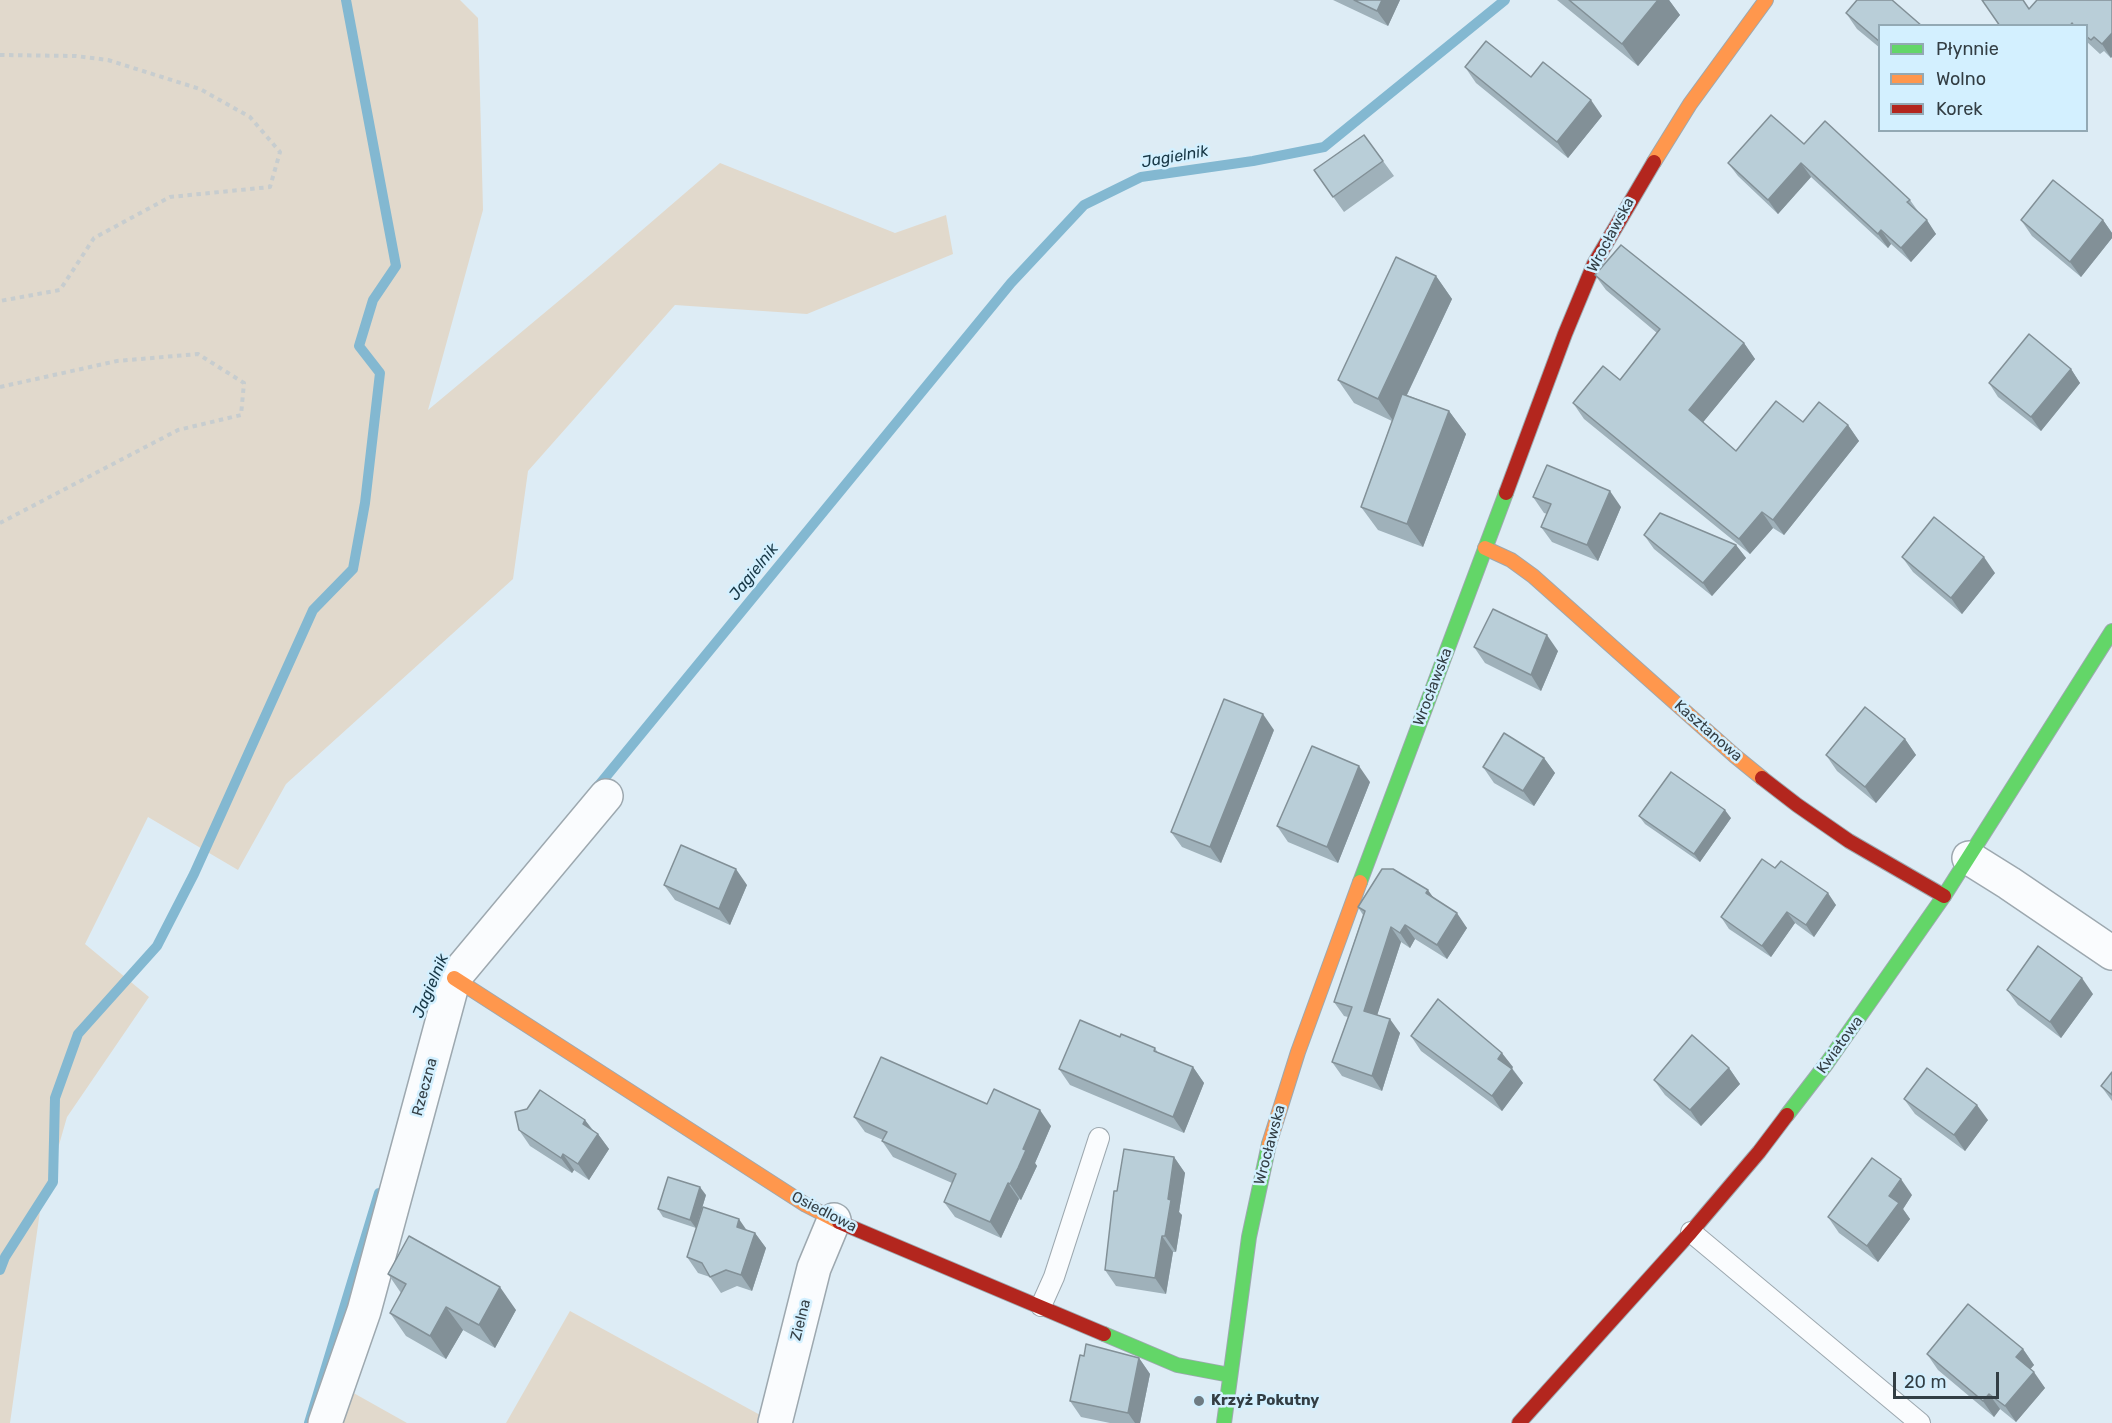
<!DOCTYPE html>
<html>
<head>
<meta charset="utf-8">
<style>
  body { margin:0 }
  #map { position:relative; width:2112px; height:1423px; overflow:hidden; background:#ddecf5; font-family:Rubik,sans-serif }
  canvas { display:block }
  .legend { position:absolute; left:1878px; top:24px; width:210px; height:108px; box-sizing:border-box; background:#d3f0ff; border:2px solid #93a9b4; margin:0; padding:8px 10px; list-style:none; font-size:18px; color:#333e44 }
  .legend li { display:flex; align-items:center; gap:12px; height:30px }
  .legend b { width:30px; border:2px solid #93a9b4 }
  .scale { position:absolute; left:1893px; top:1372px; width:106px; height:27px; box-sizing:border-box; border:3px solid #333e44; border-top:0; padding-left:8px; font-size:18px; line-height:21px; white-space:nowrap; color:#333e44; -webkit-text-stroke:4px #d3f0ff; paint-order:stroke }
</style>
</head>
<body>
<div id="map">
<canvas width="2112" height="1423"></canvas>
<ul class="legend">
<li><b style="height:8px;background:#63d668"></b>Płynnie</li>
<li><b style="height:8px;background:#ff974d"></b>Wolno</li>
<li><b style="height:8px;background:#b3261e"></b>Korek</li>
</ul>
<div class="scale">20 m</div>
</div>
<script>
const g = document.querySelector('canvas').getContext('2d');
g.lineJoin = 'round';
function fill(path, color) { g.fillStyle = color; g.fill(path, 'evenodd'); }
const poly = rows => new Path2D(rows.map(r => 'M' + r).join(''));
function trace(path, color, width, dash) { g.strokeStyle = color; g.lineWidth = width; g.lineCap = dash ? 'butt' : 'round'; g.setLineDash(dash || []); g.stroke(path); }
function drawText(font, color, halo, rows, align = 'center') {
  g.font = font + ' Rubik,sans-serif'; g.lineWidth = 5; g.setLineDash([]); g.textBaseline = 'middle'; g.strokeStyle = halo; g.fillStyle = color; for (const [text, x, y, turn = 0] of rows) {
    g.save(); g.translate(x, y); g.rotate((+turn || 0) * Math.PI / 180); g.textAlign = isNaN(turn) ? turn : align; if (halo) g.strokeText(text, 0, 0); g.fillText(text, 0, 0); g.restore();
  }
}
fill(poly([
  [0,0,460,0,478,18,483,210,428,410,591,274,720,163,895,233,946,215,953,254,807,314,675,305,528,471,513,579,286,784,238,870,148,817,85,944,149,997,67,1117,40,1211,10,1423,0,1423],
  [570,1311,762,1416,761,1423,506,1423],
  [350,1391,407,1423,340,1423]
]), '#e1d9cc');
trace(poly([
  [595,790,1011,283,1084,205,1141,177,1253,161,1324,147,1505,0],
  [0,1270,5,1257,53,1182,55,1098,78,1034,157,946,194,874,313,610,353,569,365,503,380,373,359,346,373,300,396,266,346,0],
  [309,1423,379,1193]
]), '#83b8d1', 10);
const lane = poly([
  [1691,1232,1920,1423],
  [1041,1306,1054,1277,1099,1138]
]);
const street = poly([
  [1969,858,2009,883,2112,953],
  [325,1423,364,1311,454,978,606,796],
  [775,1423,814,1268,834,1220]
]);
const fast = poly([
  [1360,882,1506,493],
  [1787,1115,1827,1063,1944,896,2112,631],
  [1104,1334,1177,1365,1230,1375],
  [1224,1423,1249,1237,1269,1144]
]);
const slow = poly([
  [1654,162,1690,104,1766,0],
  [1485,548,1511,560,1533,576,1735,756,1762,778],
  [454,978,806,1205,839,1222],
  [1269,1144,1298,1052,1360,882]
]);
const jam = poly([
  [1506,493,1565,334,1594,264,1654,162],
  [1762,778,1797,805,1849,841,1944,896],
  [839,1222,1104,1334],
  [1519,1423,1691,1232,1759,1152,1787,1115]
]);
trace(lane, '#9da8af', 22);
trace(street, '#9da8af', 36);
trace(fast, '#9da8af', 16);
trace(slow, '#9da8af', 16);
trace(jam, '#9da8af', 16);
trace(poly([
  [0,55,76,56,108,60,200,89,250,117,280,152,270,187,170,197,94,238,60,290,0,301],
  [0,387,117,361,198,354,244,383,241,415,178,430,0,523]
]), '#c7cdcf', 4, [4.5, 4.5]);
trace(lane, '#fafcfe', 20);
trace(street, '#fafcfe', 33);
trace(fast, '#63d668', 14);
trace(slow, '#ff974d', 14);
trace(jam, '#b3261e', 14);
fill(poly([
  [1333,0,1400,0,1388,26],
  [1557,0,1669,0,1680,15,1638,66],
  [2112,0,2111,58,2104,51,2100,54,2086,41,2086,26,2000,26,2029,9],
  [1846,13,1880,26,1880,48,1857,29],
  [1465,67,1531,77,1602,116,1568,158,1476,83],
  [1364,135,1394,176,1344,212,1314,170],
  [1804,144,1910,200,1920,214,1936,234,1911,262,1891,244,1888,248,1811,177,1778,214,1738,176,1728,163],
  [2021,220,2103,220,2112,233,2112,238,2081,277,2032,236],
  [1595,275,1744,343,1755,359,1703,422,1736,451,1803,422,1848,425,1859,441,1784,535,1773,528,1750,554,1584,419,1573,403,1620,380,1657,333,1606,290],
  [1436,276,1452,299,1407,395,1449,411,1466,434,1423,547,1378,530,1361,507,1392,421,1354,403,1338,380],
  [2071,369,2080,383,2041,431,1998,397,1989,383],
  [1533,497,1621,507,1598,561,1552,542,1541,527,1547,514,1544,513],
  [1644,535,1736,545,1746,558,1712,596,1654,549],
  [1902,557,1995,573,1962,614,1913,572],
  [1474,647,1558,651,1541,691,1485,663],
  [1274,730,1221,863,1182,847,1171,832],
  [1905,739,1916,755,1876,803,1837,771,1826,755],
  [1544,758,1555,773,1534,806,1494,783,1483,767],
  [1370,782,1338,863,1288,842,1277,826],
  [1639,816,1731,818,1700,862,1645,824],
  [1775,868,1836,905,1814,937,1795,923,1771,957,1729,929,1721,917],
  [664,885,747,885,730,925,675,900],
  [1433,898,1467,928,1447,959,1415,939,1410,948,1401,942,1377,1015,1400,1033,1382,1091,1342,1076,1332,1062,1348,1017,1344,1016,1334,1002,1363,915,1358,907],
  [2007,990,2093,994,2061,1038,2018,1005],
  [1411,1036,1513,1067,1512,1068,1523,1083,1502,1111,1421,1051],
  [1120,1037,1155,1048,1158,1053,1193,1067,1204,1083,1184,1133,1070,1085,1059,1069],
  [1729,1068,1740,1084,1701,1126,1665,1095,1654,1080],
  [2112,1072,2112,1101,2101,1086],
  [1904,1099,1988,1120,1965,1151,1915,1114],
  [987,1104,1051,1126,1035,1163,1037,1166,1021,1200,1019,1199,1001,1238,955,1217,944,1202,952,1183,893,1157,882,1141,883,1140,865,1132,854,1117],
  [585,1120,593,1130,598,1134,609,1149,589,1180,574,1170,572,1173,530,1146,519,1130],
  [1174,1157,1185,1173,1179,1212,1182,1215,1176,1252,1173,1252,1166,1294,1116,1286,1105,1270,1117,1191],
  [706,1195,696,1228,663,1217,658,1209],
  [1912,1195,1903,1209,1910,1219,1878,1262,1839,1233,1828,1217],
  [747,1230,755,1233,766,1248,752,1291,737,1286,721,1293,710,1277,698,1273,687,1257],
  [388,1274,516,1310,495,1348,463,1330,446,1359,406,1336,390,1313,401,1293],
  [2023,1349,2034,1365,2030,1369,2045,1388,2016,1422,2000,1409,1994,1417,1938,1370,1927,1354],
  [1084,1356,1139,1358,1150,1374,1140,1423,1110,1423,1081,1417,1070,1401]
]), '#9fb1ba');
fill(poly([
  [1382,0,1400,0,1388,26,1377,11],
  [1658,0,1669,0,1680,15,1638,66,1622,44],
  [2112,33,2112,57,2111,58,2102,44],
  [1591,100,1602,116,1568,158,1557,142],
  [1801,163,1811,177,1778,214,1768,200],
  [1927,220,1936,234,1911,262,1901,248],
  [2103,220,2112,233,2112,238,2081,277,2070,262],
  [1881,230,1891,244,1888,248,1878,234],
  [1436,276,1452,299,1394,422,1378,399],
  [1744,343,1755,359,1700,426,1689,410],
  [2071,369,2080,383,2041,431,2031,417],
  [1449,411,1466,434,1423,547,1407,524],
  [1848,425,1859,441,1784,535,1773,520],
  [1610,491,1621,507,1598,561,1587,545],
  [1762,512,1773,528,1750,554,1739,539],
  [1736,545,1746,558,1712,596,1703,583],
  [1984,557,1995,573,1962,614,1951,598],
  [1547,635,1558,651,1541,691,1531,675],
  [1263,714,1274,730,1221,863,1210,847],
  [1905,739,1916,755,1876,803,1865,787],
  [1544,758,1555,773,1534,806,1523,791],
  [1359,766,1370,782,1338,863,1327,847],
  [1725,810,1731,818,1700,862,1694,854],
  [736,869,747,885,730,925,719,909],
  [1428,890,1438,904,1426,893],
  [1828,893,1836,905,1814,937,1806,925],
  [1787,912,1795,923,1771,957,1762,946],
  [1457,913,1467,928,1447,959,1437,945],
  [1405,925,1415,939,1410,948,1400,933],
  [1391,927,1401,942,1374,1025,1364,1011],
  [2082,978,2093,994,2061,1038,2050,1022],
  [1390,1019,1400,1033,1382,1091,1372,1076],
  [1502,1053,1513,1067,1508,1074,1498,1059],
  [1193,1067,1204,1083,1184,1133,1173,1117],
  [1729,1068,1740,1084,1701,1126,1690,1110],
  [1512,1069,1523,1083,1502,1111,1492,1096],
  [1977,1105,1988,1120,1965,1151,1954,1135],
  [1040,1110,1051,1126,1035,1163,1037,1166,1021,1200,1010,1184,1023,1149],
  [585,1120,596,1135,583,1124],
  [598,1134,609,1149,589,1180,578,1164],
  [563,1154,574,1170,572,1173,561,1158],
  [1174,1157,1185,1173,1179,1212,1182,1215,1176,1252,1165,1236,1168,1199],
  [1901,1179,1912,1195,1903,1209,1910,1219,1878,1262,1867,1246,1889,1196],
  [1008,1183,1019,1199,1001,1238,990,1222],
  [700,1187,706,1195,696,1228,690,1220],
  [739,1219,750,1235,737,1227],
  [755,1233,766,1248,752,1291,741,1275],
  [1162,1236,1173,1252,1166,1294,1155,1278],
  [500,1287,516,1310,495,1348,479,1325],
  [446,1307,463,1330,446,1359,430,1336],
  [2023,1349,2034,1365,2027,1373,2016,1357],
  [1139,1358,1150,1374,1140,1423,1135,1423,1128,1413],
  [2034,1372,2045,1388,2016,1422,2005,1406],
  [1989,1394,2000,1409,1994,1417,1983,1401]
]), '#829097');
const building = poly([
  [1354,0,1382,0,1377,11,1354,0],
  [1569,0,1658,0,1622,44,1569,0],
  [1857,0,1892,0,1922,26,1880,26,1880,42,1846,13,1857,0],
  [1982,0,2023,0,2029,9,2037,0,2112,0,2112,33,2102,44,2094,37,2091,40,2086,36,2086,26,2074,26,2072,23,2070,26,2000,26,1982,0],
  [1486,41,1531,77,1543,62,1591,100,1557,142,1465,67,1486,41],
  [1771,115,1804,144,1825,121,1910,200,1907,202,1927,220,1901,248,1881,230,1878,234,1801,163,1768,200,1728,163,1771,115],
  [1364,135,1383,161,1333,197,1314,170,1364,135],
  [2053,180,2103,220,2070,262,2021,220,2053,180],
  [1621,245,1744,343,1689,410,1736,451,1776,401,1803,422,1819,402,1848,425,1773,520,1762,512,1739,539,1573,403,1603,366,1620,380,1660,329,1595,275,1621,245],
  [1396,257,1436,276,1378,399,1338,380,1396,257],
  [2029,334,2071,369,2031,417,1989,383,2029,334],
  [1402,394,1449,411,1407,524,1361,507,1402,394],
  [1547,465,1610,491,1587,545,1541,527,1551,504,1533,497,1547,465],
  [1660,513,1736,545,1703,583,1644,535,1660,513],
  [1934,517,1984,557,1951,598,1902,557,1934,517],
  [1493,609,1547,635,1531,675,1474,647,1493,609],
  [1224,699,1263,714,1210,847,1171,832,1224,699],
  [1865,707,1905,739,1865,787,1826,755,1865,707],
  [1504,733,1544,758,1523,791,1483,767,1504,733],
  [1312,746,1359,766,1327,847,1277,826,1312,746],
  [1671,772,1725,810,1694,854,1639,816,1671,772],
  [681,845,736,869,719,909,664,885,681,845],
  [1762,859,1775,868,1781,861,1828,893,1806,925,1787,912,1762,946,1721,917,1762,859],
  [1382,869,1393,869,1428,890,1426,893,1457,913,1437,945,1405,925,1400,933,1391,927,1364,1011,1390,1019,1372,1076,1332,1062,1352,1007,1334,1002,1365,911,1358,907,1382,869],
  [2038,946,2082,978,2050,1022,2007,990,2038,946],
  [1438,999,1502,1053,1498,1059,1512,1069,1492,1096,1411,1036,1438,999],
  [1080,1020,1120,1037,1121,1034,1155,1048,1154,1051,1193,1067,1173,1117,1059,1069,1080,1020],
  [1692,1035,1729,1068,1690,1110,1654,1080,1692,1035],
  [881,1057,987,1104,994,1089,1040,1110,1023,1149,1026,1150,1018,1168,1010,1184,1008,1183,990,1222,944,1202,956,1174,882,1141,887,1132,854,1117,881,1057],
  [1927,1068,1977,1105,1954,1135,1904,1099,1927,1068],
  [2112,1072,2112,1095,2101,1086,2112,1072],
  [540,1090,585,1120,583,1124,598,1134,578,1164,563,1154,561,1158,519,1130,515,1112,527,1109,540,1090],
  [1124,1149,1174,1157,1168,1199,1171,1200,1165,1236,1162,1236,1155,1278,1105,1270,1114,1191,1117,1191,1124,1149],
  [1872,1158,1901,1179,1889,1196,1899,1203,1867,1246,1828,1217,1872,1158],
  [668,1177,700,1187,690,1220,658,1209,668,1177],
  [703,1207,739,1219,737,1227,755,1233,741,1275,726,1270,710,1277,702,1263,687,1257,703,1207],
  [409,1236,500,1287,479,1325,446,1307,430,1336,390,1313,406,1284,388,1274,409,1236],
  [1968,1304,2023,1349,2016,1357,2034,1372,2005,1406,1989,1394,1983,1401,1927,1354,1968,1304],
  [1086,1344,1139,1358,1128,1413,1070,1401,1080,1355,1084,1356,1086,1344]
]);
fill(building, '#b9ced8');
trace(building, '#829097', 1.5);
for (const [x, y, r, color] of [
  [1199,1401,6,"#6e7b82"]
]) { const dot = new Path2D(); dot.arc(x, y, r, 0, 2 * Math.PI); g.fillStyle = color; g.fill(dot); trace(dot, '#d3f0ff', 2); }
drawText('15px', '#333e44', '#d3f0ff', [
  ["Wrocławska",1611,235,-62],
  ["Wrocławska",1433,687,-69],
  ["Kasztanowa",1708,731,41],
  ["Kwiatowa",1840,1045,-54],
  ["Rzeczna",425,1087,-75],
  ["Wrocławska",1270,1145,-75],
  ["Osiedlowa",824,1212,27],
  ["Zielna",801,1320,-76]
]);
drawText('bold 15px', '#333e44', '#d3f0ff', [
  ["Krzyż Pokutny",1211,1401]
], 'left');
drawText('italic 16px', '#173746', '#d3f0ff', [
  ["Jagielnik",1175,157,-10],
  ["Jagielnik",754,572,-51],
  ["Jagielnik",431,986,-67]
]);
</script>
</body>
</html>
